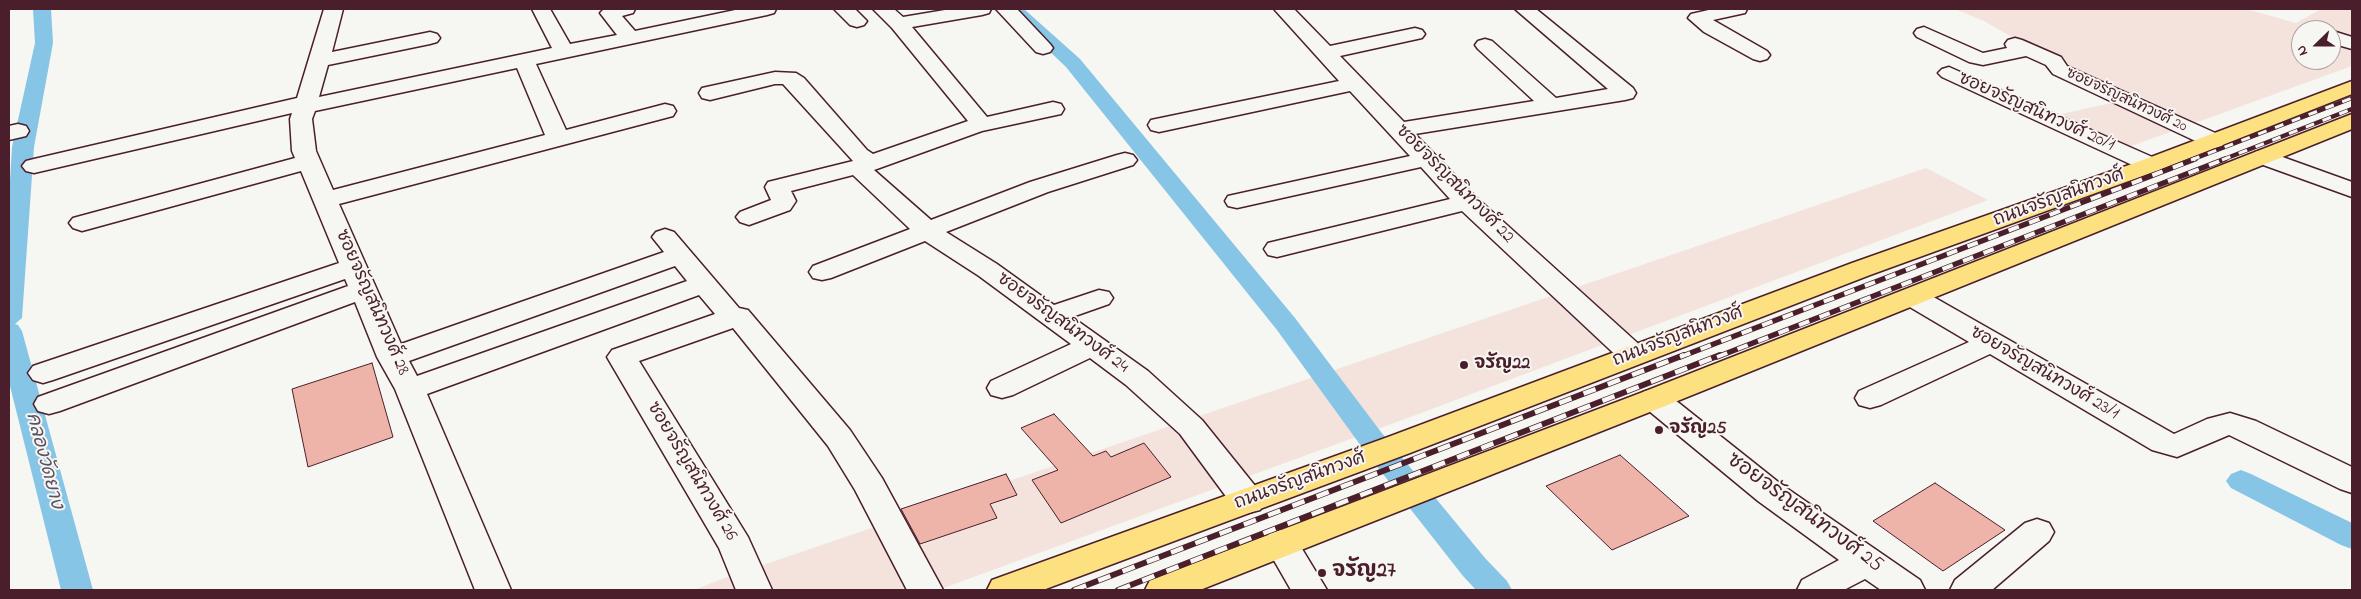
<!DOCTYPE html>
<html>
<head>
<meta charset="utf-8">
<style>
  body { margin:0 }
  #map { position:relative; width:2361px; height:599px; overflow:hidden; background:#f6f6f2; font-family:"Indie Flower",sans-serif }
  canvas { display:block }
  .frame { position:absolute; inset:0; border:10px solid #4a1f2b; pointer-events:none }
  .north { position:absolute; left:2291px; top:20px; width:50px; height:50px; box-sizing:border-box; background:#f6f6f2; border:1px solid #b1a0a2; border-radius:50%; rotate:248deg; font-size:14px; font-weight:700; line-height:20px; text-align:center; color:#4a1f2b }
  .north::after { content:''; display:block; margin:auto; width:18px; height:22px; background:#4a1f2b; clip-path:polygon(50% 0,100% 100%,50% 72%,0 100%) }
</style>
</head>
<body>
<div id="map">
<canvas width="2361" height="599"></canvas>
<div class="frame"></div>
<div class="north">N</div>
</div>
<script>
const g = document.querySelector('canvas').getContext('2d');
g.lineJoin = 'round';
function fill(path, color) { g.fillStyle = color; g.fill(path, 'evenodd'); }
const poly = rows => new Path2D(rows.map(r => 'M' + r).join(''));
function trace(path, color, width, dash) { g.strokeStyle = color; g.lineWidth = width; g.lineCap = dash ? 'butt' : 'round'; g.setLineDash(dash || []); g.stroke(path); }
function drawText(font, color, halo, rows, align = 'center') {
  g.font = font + ' "Indie Flower","Playpen Sans Thai",sans-serif'; g.lineWidth = 4; g.setLineDash([]); g.textBaseline = 'middle'; g.strokeStyle = halo; g.fillStyle = color; for (const [text, x, y, turn = 0] of rows) {
    g.save(); g.translate(x, y); g.rotate((+turn || 0) * Math.PI / 180); g.textAlign = isNaN(turn) ? turn : align; if (halo) g.strokeText(text, 0, 0); g.fillText(text, 0, 0); g.restore();
  }
}
fill(poly([
  [1955,9,2246,9,2296,23,2321,9,2352,9,2352,66,2112,153,2042,118,2131,99,2070,70,1984,21],
  [2301,30,2331,30,2331,60,2301,60],
  [1926,168,1988,200,1405,419,938,590,694,590,722,579]
]), '#f4e2dc');
fill(poly([
  [33,9,51,9,53,43,34,147,22,318,15,324,18,325,22,331,93,590,61,590,9,382,9,197,12,147,35,43,33,9],
  [1005,9,1024,9,1080,59,1295,318,1381,432,1485,558,1507,581,1512,590,1476,590,1463,576,1361,446,1277,330,1066,67,1005,9],
  [2241,470,2251,474,2352,523,2352,549,2341,545,2231,488,2226,481,2231,474,2241,470]
]), '#87c5e7');
const building = poly([
  [372,363,393,437,308,467,292,389,372,363],
  [1054,414,1093,456,1106,451,1111,457,1144,443,1171,477,1061,523,1032,480,1058,470,1021,428,1054,414],
  [1620,455,1689,516,1612,550,1546,486,1620,455],
  [1006,474,1017,495,990,504,997,518,920,544,901,509,1006,474],
  [1935,483,2005,530,1943,571,1873,521,1935,483]
]);
fill(building, '#eeb4a9');
trace(building, '#4a1f2b', 1);
const minor = poly([
  [324,9,343,9,332,52,430,32,437,34,440,38,437,42,430,44,328,65,319,97,552,48,532,9,550,9,570,44,617,35,600,13,604,9,635,9,633,13,622,16,635,31,740,9,776,9,774,13,767,15,536,64,566,130,665,104,673,106,676,111,673,116,339,204,401,344,664,252,652,237,656,232,665,229,674,232,739,308,748,310,850,430,882,478,943,590,907,590,855,490,828,446,733,328,639,361,748,537,772,590,736,590,719,548,607,357,612,350,715,314,699,295,427,394,511,590,475,590,395,389,377,357,355,302,60,411,49,414,38,411,34,404,38,397,348,286,345,279,53,380,43,383,33,380,28,373,33,366,339,263,301,171,82,231,73,228,69,223,73,218,295,158,292,151,290,119,292,113,34,173,26,171,22,166,26,161,34,159,297,98,324,9],
  [517,68,545,135,333,190,316,151,312,119,315,111,517,68],
  [675,266,687,281,417,376,409,361,675,266],
  [834,9,855,9,867,21,864,25,857,27,850,25,834,9],
  [873,9,894,9,903,17,951,9,991,9,989,13,982,15,912,27,987,117,1053,102,1061,104,1064,109,1061,114,982,131,874,170,931,220,1030,182,1117,155,1125,153,1133,155,1137,160,1133,165,1048,192,946,232,997,264,1054,305,1099,290,1109,292,1113,298,1109,304,1072,317,1148,371,1202,420,1260,492,1265,501,1260,510,1248,513,1236,510,1180,434,1126,385,1090,358,1013,395,1002,398,991,395,987,388,991,381,1071,344,979,276,925,241,831,278,822,280,813,278,809,272,813,266,910,229,853,175,791,191,796,201,790,210,749,225,740,222,736,217,740,212,771,200,765,187,768,182,853,161,783,84,775,84,710,100,702,98,699,93,702,88,775,72,796,73,804,78,867,150,873,154,968,121,892,28,873,9],
  [996,9,1017,9,1050,44,1053,48,1050,52,1043,54,1036,52,996,9],
  [1274,9,1294,9,1330,46,1415,28,1422,30,1425,34,1422,38,1340,56,1404,122,1534,101,1478,49,1475,45,1478,41,1485,39,1492,41,1556,98,1608,89,1515,9,1536,9,1633,88,1636,93,1633,98,1625,100,1415,134,1476,197,1643,348,1648,355,1643,362,1633,364,1623,362,1462,211,1277,257,1268,255,1264,249,1268,243,1450,199,1421,167,1237,208,1228,206,1225,201,1228,196,1410,156,1350,91,1159,132,1151,130,1148,125,1151,120,1339,81,1274,9],
  [1713,9,1747,9,1745,13,1713,20,1767,51,1770,55,1767,59,1760,61,1753,59,1704,32,1688,18,1691,14,1713,9],
  [1924,27,1983,53,2007,48,2005,44,2008,40,2015,38,2022,40,2061,57,2067,66,2222,136,2226,141,2222,146,2214,148,2206,146,2053,74,2046,65,2026,56,1983,65,1969,62,1917,37,1914,33,1917,29,1924,27],
  [2336,32,2352,37,2352,49,2331,43,2331,33,2336,32],
  [1949,67,2159,160,2163,165,2159,170,2151,172,2143,170,1942,77,1938,73,1942,69,1949,67],
  [18,124,26,126,29,131,26,136,9,140,9,126,18,124],
  [2263,150,2352,182,2352,197,2255,162,2251,157,2255,152,2263,150],
  [1913,289,1923,291,2174,434,2207,419,2230,413,2256,421,2352,467,2352,493,2340,489,2229,435,2177,457,2152,450,1990,354,1881,405,1870,408,1859,405,1855,398,1859,391,1969,342,1903,303,1899,297,1903,291,1913,289],
  [1654,389,1665,392,1782,485,1920,580,1925,590,1881,590,1865,579,1844,590,1797,590,1802,580,1839,560,1758,501,1643,406,1639,399,1643,392,1654,389],
  [2037,519,2049,523,2054,532,2049,541,1992,590,1950,590,1955,580,2025,523,2037,519],
  [1281,530,1293,534,1327,590,1291,590,1264,543,1269,534,1281,530]
]);
const major = poly([
  [2352,81,2352,94,2159,170,1870,275,1410,453,1043,590,987,590,992,580,1388,437,1852,263,2143,160,2352,81],
  [2352,114,2352,129,1665,406,1200,590,1145,590,1150,580,1643,392,2352,114]
]);
trace(minor, '#4a1f2b', 3);
trace(major, '#4a1f2b', 3);
fill(minor, '#f6f6f2');
fill(major, '#fde080');
const railFar2 = poly([
  [2191,160,2352,98],
  [2222,160,2352,109]
]);
const railFar1 = poly([
  [1680,357,2195,159],
  [1717,357,2225,159]
]);
const rail = poly([
  [1074,590,1684,355],
  [1118,590,1720,355]
]);
trace(railFar2, '#4a1f2b', 4.5);
trace(railFar1, '#4a1f2b', 5.5);
trace(rail, '#4a1f2b', 6);
trace(railFar2, '#f6f6f2', 3, [9]);
trace(railFar1, '#f6f6f2', 4, [11]);
trace(rail, '#f6f6f2', 4.5, [13]);
for (const [x, y, r, color] of [
  [1464,365,5,"#4a1f2b"],
  [1659,430,5,"#4a1f2b"],
  [1322,573,5,"#4a1f2b"]
]) { const dot = new Path2D(); dot.arc(x, y, r, 0, 2 * Math.PI); g.fillStyle = color; g.fill(dot); trace(dot, '#f6f6f2', 2); }
drawText('15px', '#4a1f2b', '#f6f6f2', [
  ["ซอยจรัญสนิทวงศ์ 20",2126,101,25]
]);
drawText('18px', '#4a1f2b', '#f6f6f2', [
  ["ซอยจรัญสนิทวงศ์ 20/1",2036,113,24],
  ["ซอยจรัญสนิทวงศ์ 22",1454,185,45],
  ["ถนนจรัญสนิทวงศ์",2059,199,-20],
  ["ซอยจรัญสนิทวงศ์ 28",371,303,66],
  ["ซอยจรัญสนิทวงศ์ 24",1062,324,36],
  ["ถนนจรัญสนิทวงศ์",1678,338,-21],
  ["ซอยจรัญสนิทวงศ์ 23/1",2044,374,30],
  ["ซอยจรัญสนิทวงศ์ 26",691,472,59],
  ["ถนนจรัญสนิทวงศ์",1300,482,-20]
]);
drawText('bold 18px', '#4a1f2b', '#f6f6f2', [
  ["จรัญ22",1474,365],
  ["จรัญ25",1669,430]
], 'left');
drawText('italic 19px', '#5c5163', '#f6f6f2', [
  ["คลองวัดยาง",43,461,75]
]);
drawText('21px', '#4a1f2b', '#f6f6f2', [
  ["ซอยจรัญสนิทวงศ์ 25",1804,514,36]
]);
drawText('bold 21px', '#4a1f2b', '#f6f6f2', [
  ["จรัญ27",1332,573]
], 'left');
</script>
</body>
</html>
